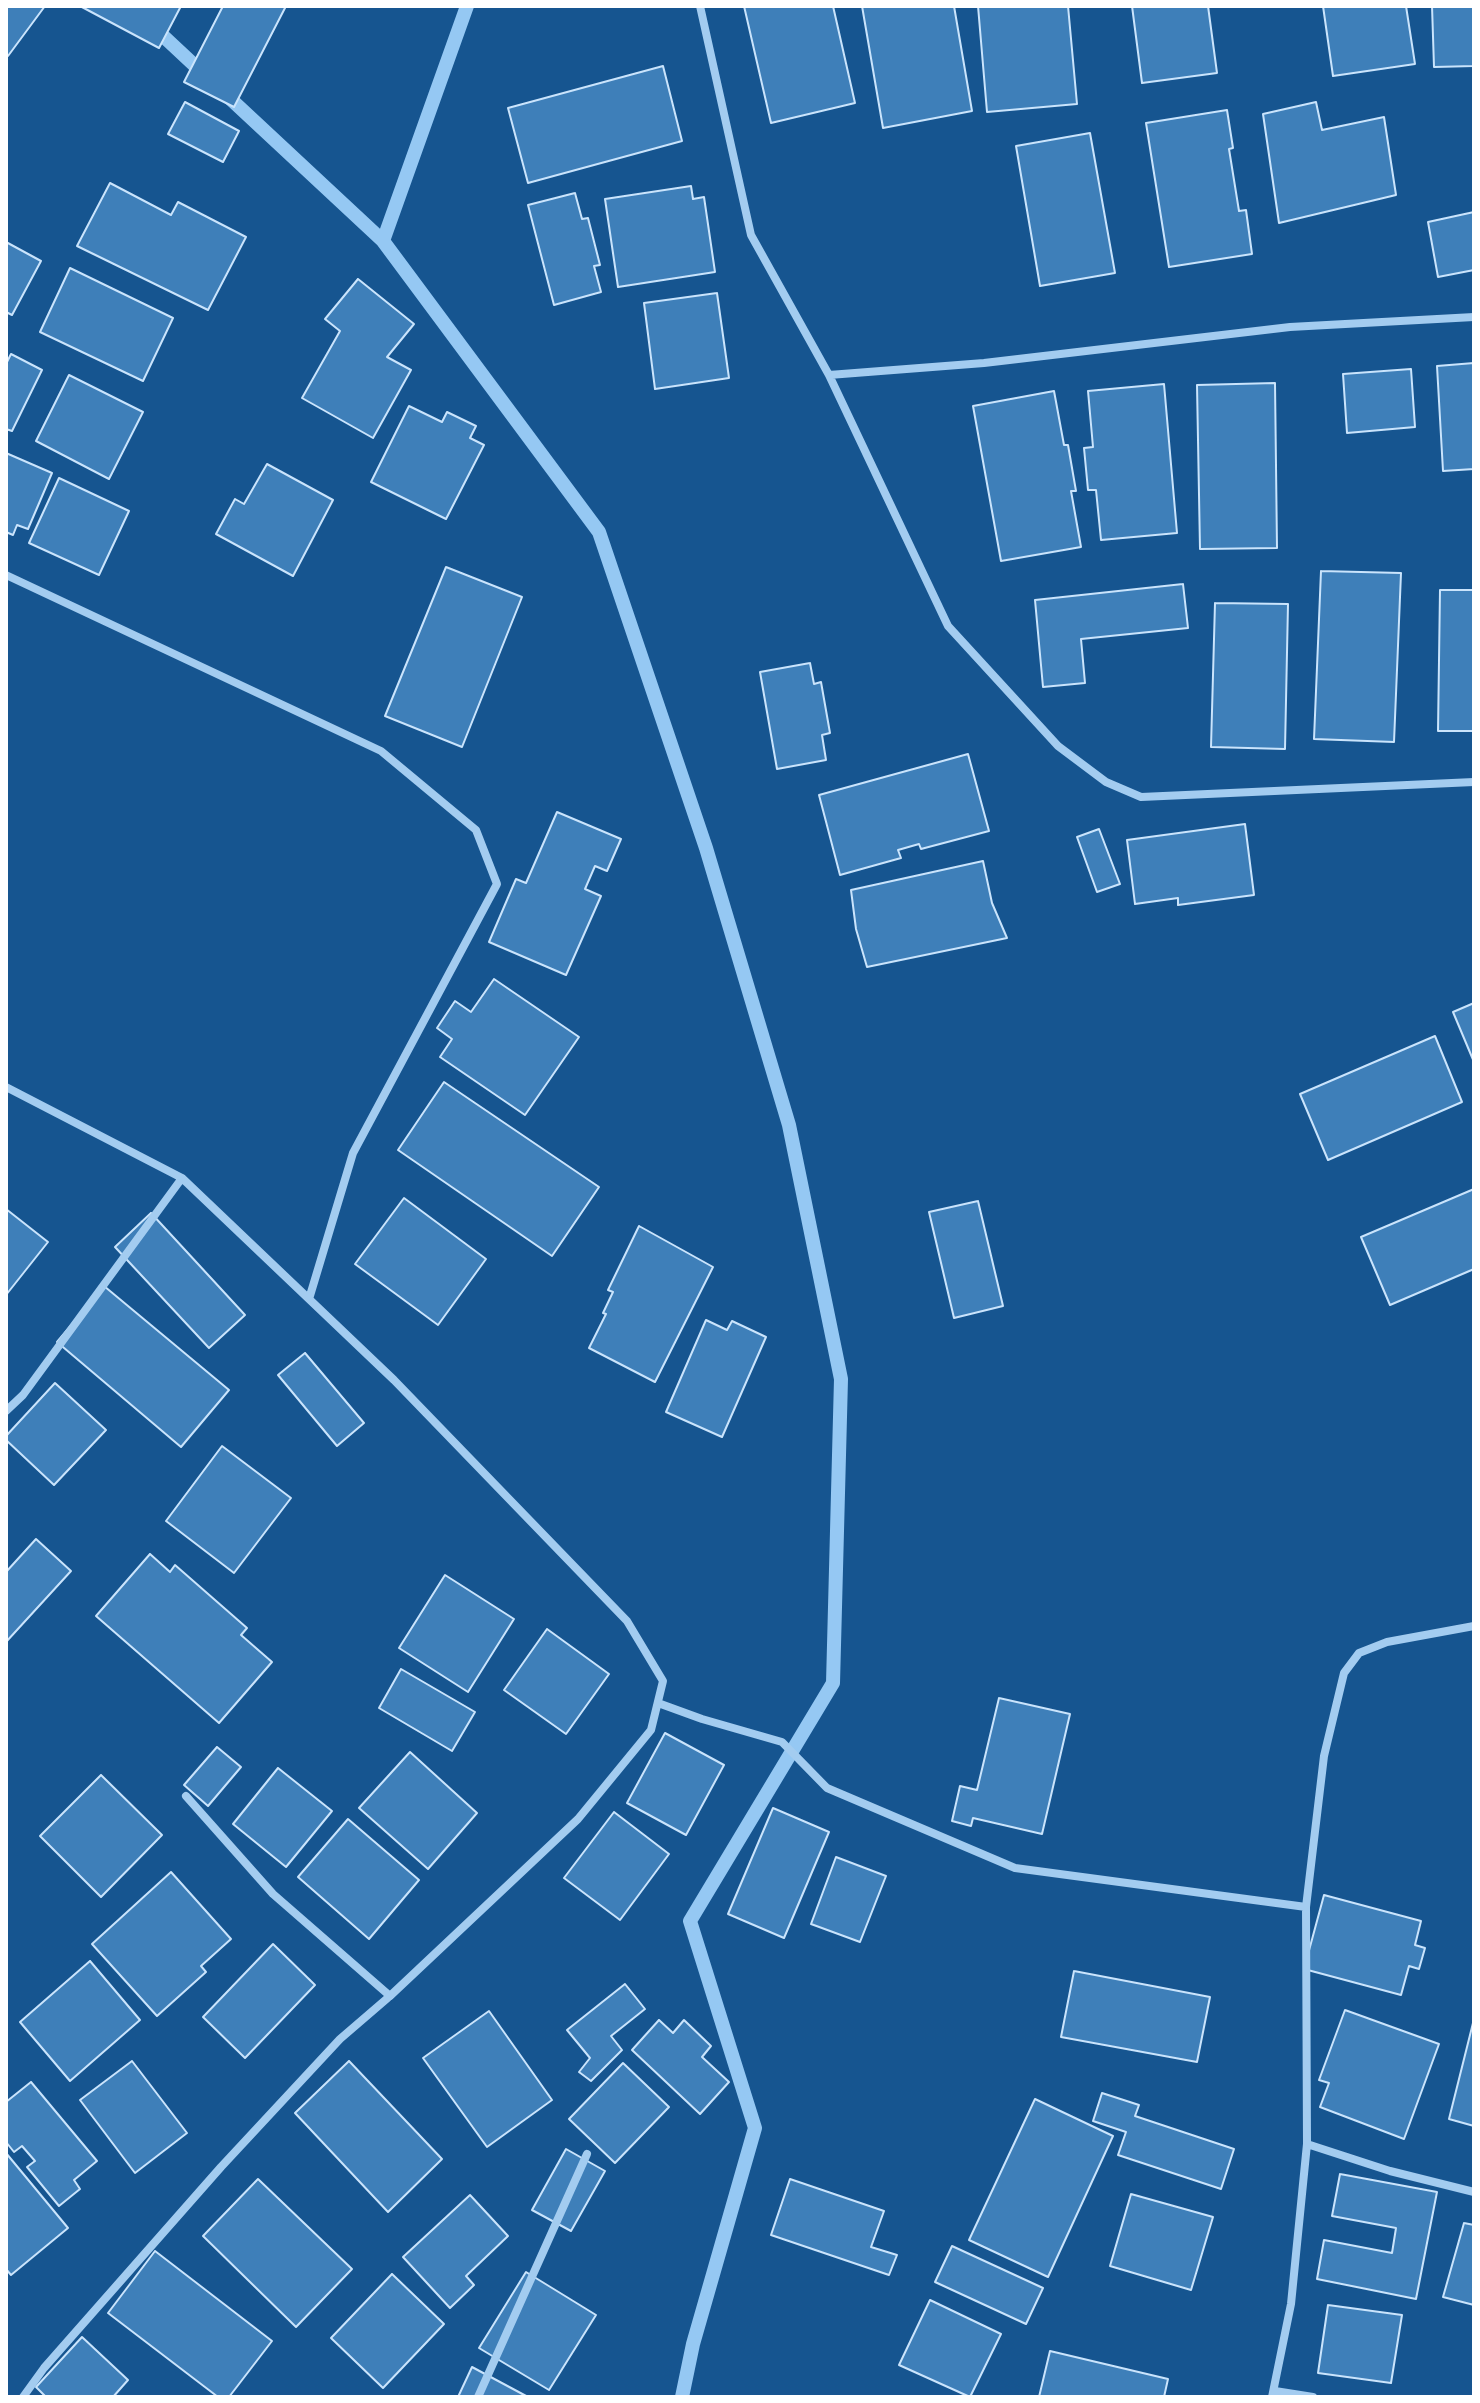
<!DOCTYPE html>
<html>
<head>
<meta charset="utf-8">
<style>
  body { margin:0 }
  #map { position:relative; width:1480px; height:2403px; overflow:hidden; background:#165590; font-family:Signika,sans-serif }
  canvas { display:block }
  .frame { position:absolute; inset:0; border:8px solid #fff; pointer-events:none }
</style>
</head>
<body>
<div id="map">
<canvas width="1480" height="2403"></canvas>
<div class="frame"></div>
</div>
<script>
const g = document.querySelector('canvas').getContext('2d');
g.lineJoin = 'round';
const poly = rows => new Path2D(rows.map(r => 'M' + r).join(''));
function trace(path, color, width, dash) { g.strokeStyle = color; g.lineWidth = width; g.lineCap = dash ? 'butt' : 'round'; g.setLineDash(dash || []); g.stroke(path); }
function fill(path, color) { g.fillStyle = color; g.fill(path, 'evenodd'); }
trace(poly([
  [131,6,207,77],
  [222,91,383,241,599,532,706,848,789,1125,841,1379,833,1683,690,1921,755,2128,693,2344,682,2397],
  [383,241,467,6]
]), '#95c8f3', 14);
const building = poly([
  [6,6,45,6,8,56,6,54,6,6],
  [80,6,181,6,159,48,80,6],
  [223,6,286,6,234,107,184,82,223,6],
  [744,6,833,6,855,103,771,123,744,6],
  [862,6,954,6,972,111,883,128,862,6],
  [978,6,1068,6,1077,104,987,112,978,6],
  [1132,6,1208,6,1217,73,1142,83,1132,6],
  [1323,6,1406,6,1415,64,1333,76,1323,6],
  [1432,6,1474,6,1474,66,1434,67,1432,6],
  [663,66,682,141,528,183,508,108,663,66],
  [185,102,239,131,223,162,168,134,185,102],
  [1316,102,1322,130,1384,117,1396,195,1279,223,1263,114,1316,102],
  [1227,110,1233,148,1229,149,1239,211,1246,210,1252,254,1169,267,1146,123,1227,110],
  [1090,133,1115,273,1040,286,1016,146,1090,133],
  [110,183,171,215,178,202,246,237,208,310,77,246,110,183],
  [691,186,693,199,704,197,715,272,618,287,605,199,691,186],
  [575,193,582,219,588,218,600,265,594,266,601,292,554,305,528,205,575,193],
  [1474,212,1474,270,1438,277,1428,222,1474,212],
  [6,242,41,261,12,315,6,312,6,242],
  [70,268,173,318,143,381,40,332,70,268],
  [358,279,414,324,387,357,411,370,373,438,302,398,340,331,325,319,358,279],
  [717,293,729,378,655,389,644,303,717,293],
  [11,354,42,370,12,431,6,429,6,364,11,354],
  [1474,363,1474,469,1443,471,1437,366,1474,363],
  [1411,369,1415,427,1347,433,1343,374,1411,369],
  [69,375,143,412,109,479,36,441,69,375],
  [1275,383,1277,548,1200,549,1197,385,1275,383],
  [1164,384,1177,533,1101,540,1096,490,1088,490,1084,448,1093,447,1088,391,1164,384],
  [1054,391,1064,445,1068,445,1076,491,1071,491,1081,547,1001,561,973,406,1054,391],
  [409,406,442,422,447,412,476,426,470,438,484,445,446,519,371,482,409,406],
  [6,453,52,473,28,529,17,525,13,535,6,532,6,453],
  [267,464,333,500,293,576,216,534,235,499,244,504,267,464],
  [59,478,129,511,99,575,29,543,59,478],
  [446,567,522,597,462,747,385,716,446,567],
  [1321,571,1401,573,1394,742,1314,739,1321,571],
  [1183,584,1188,628,1081,639,1085,683,1043,687,1035,600,1183,584],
  [1440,590,1474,590,1474,731,1438,731,1440,590],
  [1215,603,1288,604,1285,749,1211,747,1215,603],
  [810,663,814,684,821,682,830,733,822,735,826,760,777,769,760,672,810,663],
  [968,754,989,831,921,849,919,844,898,850,901,858,840,875,819,795,968,754],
  [557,812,621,839,607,871,595,866,585,889,601,896,566,975,489,942,516,879,526,883,557,812],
  [1245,824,1254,895,1178,905,1178,898,1135,904,1127,840,1245,824],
  [1099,829,1120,884,1097,892,1077,837,1099,829],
  [983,861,992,903,1007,938,867,967,856,929,851,890,983,861],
  [494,979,579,1037,525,1115,440,1057,452,1039,437,1028,455,1001,471,1012,494,979],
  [1474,1003,1474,1062,1453,1012,1474,1003],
  [1435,1036,1462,1102,1328,1160,1300,1094,1435,1036],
  [444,1082,599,1187,552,1256,398,1150,444,1082],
  [1474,1189,1474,1269,1390,1305,1361,1237,1474,1189],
  [404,1198,486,1259,438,1325,355,1264,404,1198],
  [978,1201,1003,1306,954,1318,929,1212,978,1201],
  [6,1209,48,1242,6,1295,6,1209],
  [151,1213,245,1315,209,1348,115,1247,151,1213],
  [639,1226,713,1267,655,1382,589,1348,606,1314,603,1313,613,1292,608,1290,639,1226],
  [104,1286,229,1390,181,1447,57,1342,104,1286],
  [706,1320,727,1330,732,1321,766,1337,722,1437,666,1412,706,1320],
  [305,1353,364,1423,337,1446,278,1375,305,1353],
  [55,1383,106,1430,54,1485,6,1440,6,1436,55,1383],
  [222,1446,291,1498,234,1573,166,1521,222,1446],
  [36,1539,71,1571,6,1642,6,1572,36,1539],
  [150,1554,170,1572,175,1565,247,1628,241,1635,272,1662,219,1723,96,1616,150,1554],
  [445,1575,514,1619,468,1692,399,1648,445,1575],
  [547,1629,609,1674,566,1734,504,1690,547,1629],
  [401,1669,475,1712,452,1751,379,1708,401,1669],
  [999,1698,1070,1714,1042,1834,973,1818,971,1826,952,1821,960,1786,977,1790,999,1698],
  [665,1733,724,1765,686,1835,627,1803,665,1733],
  [217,1747,241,1767,208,1806,184,1785,217,1747],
  [410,1752,477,1813,428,1869,359,1808,410,1752],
  [278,1768,332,1811,286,1867,233,1824,278,1768],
  [101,1775,162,1835,101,1897,40,1836,101,1775],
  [773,1808,829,1832,784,1938,728,1914,773,1808],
  [614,1812,669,1854,620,1920,564,1878,614,1812],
  [348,1819,419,1880,369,1939,298,1877,348,1819],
  [836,1857,886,1876,860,1942,811,1924,836,1857],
  [171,1872,231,1939,201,1966,206,1972,157,2016,92,1944,171,1872],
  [1324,1895,1421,1921,1415,1945,1425,1948,1419,1969,1409,1966,1401,1995,1304,1969,1324,1895],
  [273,1944,315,1985,245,2058,203,2017,273,1944],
  [90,1961,140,2020,70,2081,20,2022,90,1961],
  [1074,1971,1210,1997,1197,2062,1061,2037,1074,1971],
  [625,1984,645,2009,611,2036,622,2050,591,2081,579,2072,590,2058,567,2030,625,1984],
  [1345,2010,1439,2044,1404,2139,1320,2107,1329,2083,1319,2080,1345,2010],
  [489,2011,552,2100,487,2147,423,2058,489,2011],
  [1474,2019,1474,2126,1449,2119,1474,2019],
  [659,2020,673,2033,684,2020,711,2046,702,2057,729,2082,700,2114,632,2050,659,2020],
  [132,2061,187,2133,135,2173,80,2100,132,2061],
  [349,2061,442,2159,388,2212,295,2113,349,2061],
  [623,2063,669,2107,615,2163,569,2119,623,2063],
  [31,2082,97,2161,74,2180,80,2189,59,2206,27,2167,35,2161,22,2146,14,2152,6,2142,6,2102,31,2082],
  [1102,2093,1139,2105,1135,2116,1234,2149,1221,2189,1118,2155,1126,2132,1093,2121,1102,2093],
  [1035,2099,1113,2136,1048,2277,969,2240,1035,2099],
  [566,2149,605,2171,571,2231,532,2210,566,2149],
  [6,2153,68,2228,11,2275,6,2269,6,2153],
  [1340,2174,1437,2192,1416,2299,1317,2279,1324,2240,1392,2253,1396,2228,1332,2216,1340,2174],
  [258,2179,352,2269,296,2327,203,2236,258,2179],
  [790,2179,884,2211,871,2247,897,2255,889,2275,771,2235,790,2179],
  [1131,2194,1213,2217,1191,2290,1110,2266,1131,2194],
  [470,2195,508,2236,466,2276,474,2285,450,2308,403,2257,470,2195],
  [1464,2223,1474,2225,1474,2305,1443,2297,1464,2223],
  [952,2246,1043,2288,1026,2324,935,2282,952,2246],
  [155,2251,272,2341,229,2397,218,2397,108,2313,155,2251],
  [526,2272,596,2315,549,2390,479,2348,526,2272],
  [392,2274,444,2324,383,2388,331,2338,392,2274],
  [930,2300,1001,2334,970,2397,899,2365,930,2300],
  [1328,2305,1402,2315,1391,2383,1318,2373,1328,2305],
  [82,2337,128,2380,113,2397,46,2397,36,2387,82,2337],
  [1050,2351,1168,2379,1164,2397,1039,2397,1050,2351],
  [472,2367,528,2397,458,2397,472,2367]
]);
fill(building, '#3e7fb9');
trace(building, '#cae4fc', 2);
trace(poly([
  [700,6,751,235,829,375,948,626,1058,746,1106,782,1141,797,1474,782],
  [829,375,984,363,1290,327,1474,317],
  [6,575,381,751,476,830,497,884,353,1153,309,1299],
  [6,1087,182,1178,394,1380,627,1621,663,1681,651,1730,578,1819,390,1996,340,2039,221,2167,44,2368,23,2397],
  [6,1411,23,1395,182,1178],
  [658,1703,702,1719,782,1742,827,1788,1015,1868,1306,1907],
  [186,1796,273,1894,390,1996],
  [1307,2144,1390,2171,1474,2192],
  [1275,2391,1313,2397],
  [478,2397,587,2154],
  [1272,2397,1291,2304,1307,2144,1306,1907,1324,1756,1344,1673,1359,1653,1387,1642,1474,1626]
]), '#a3ccf0', 8);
</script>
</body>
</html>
